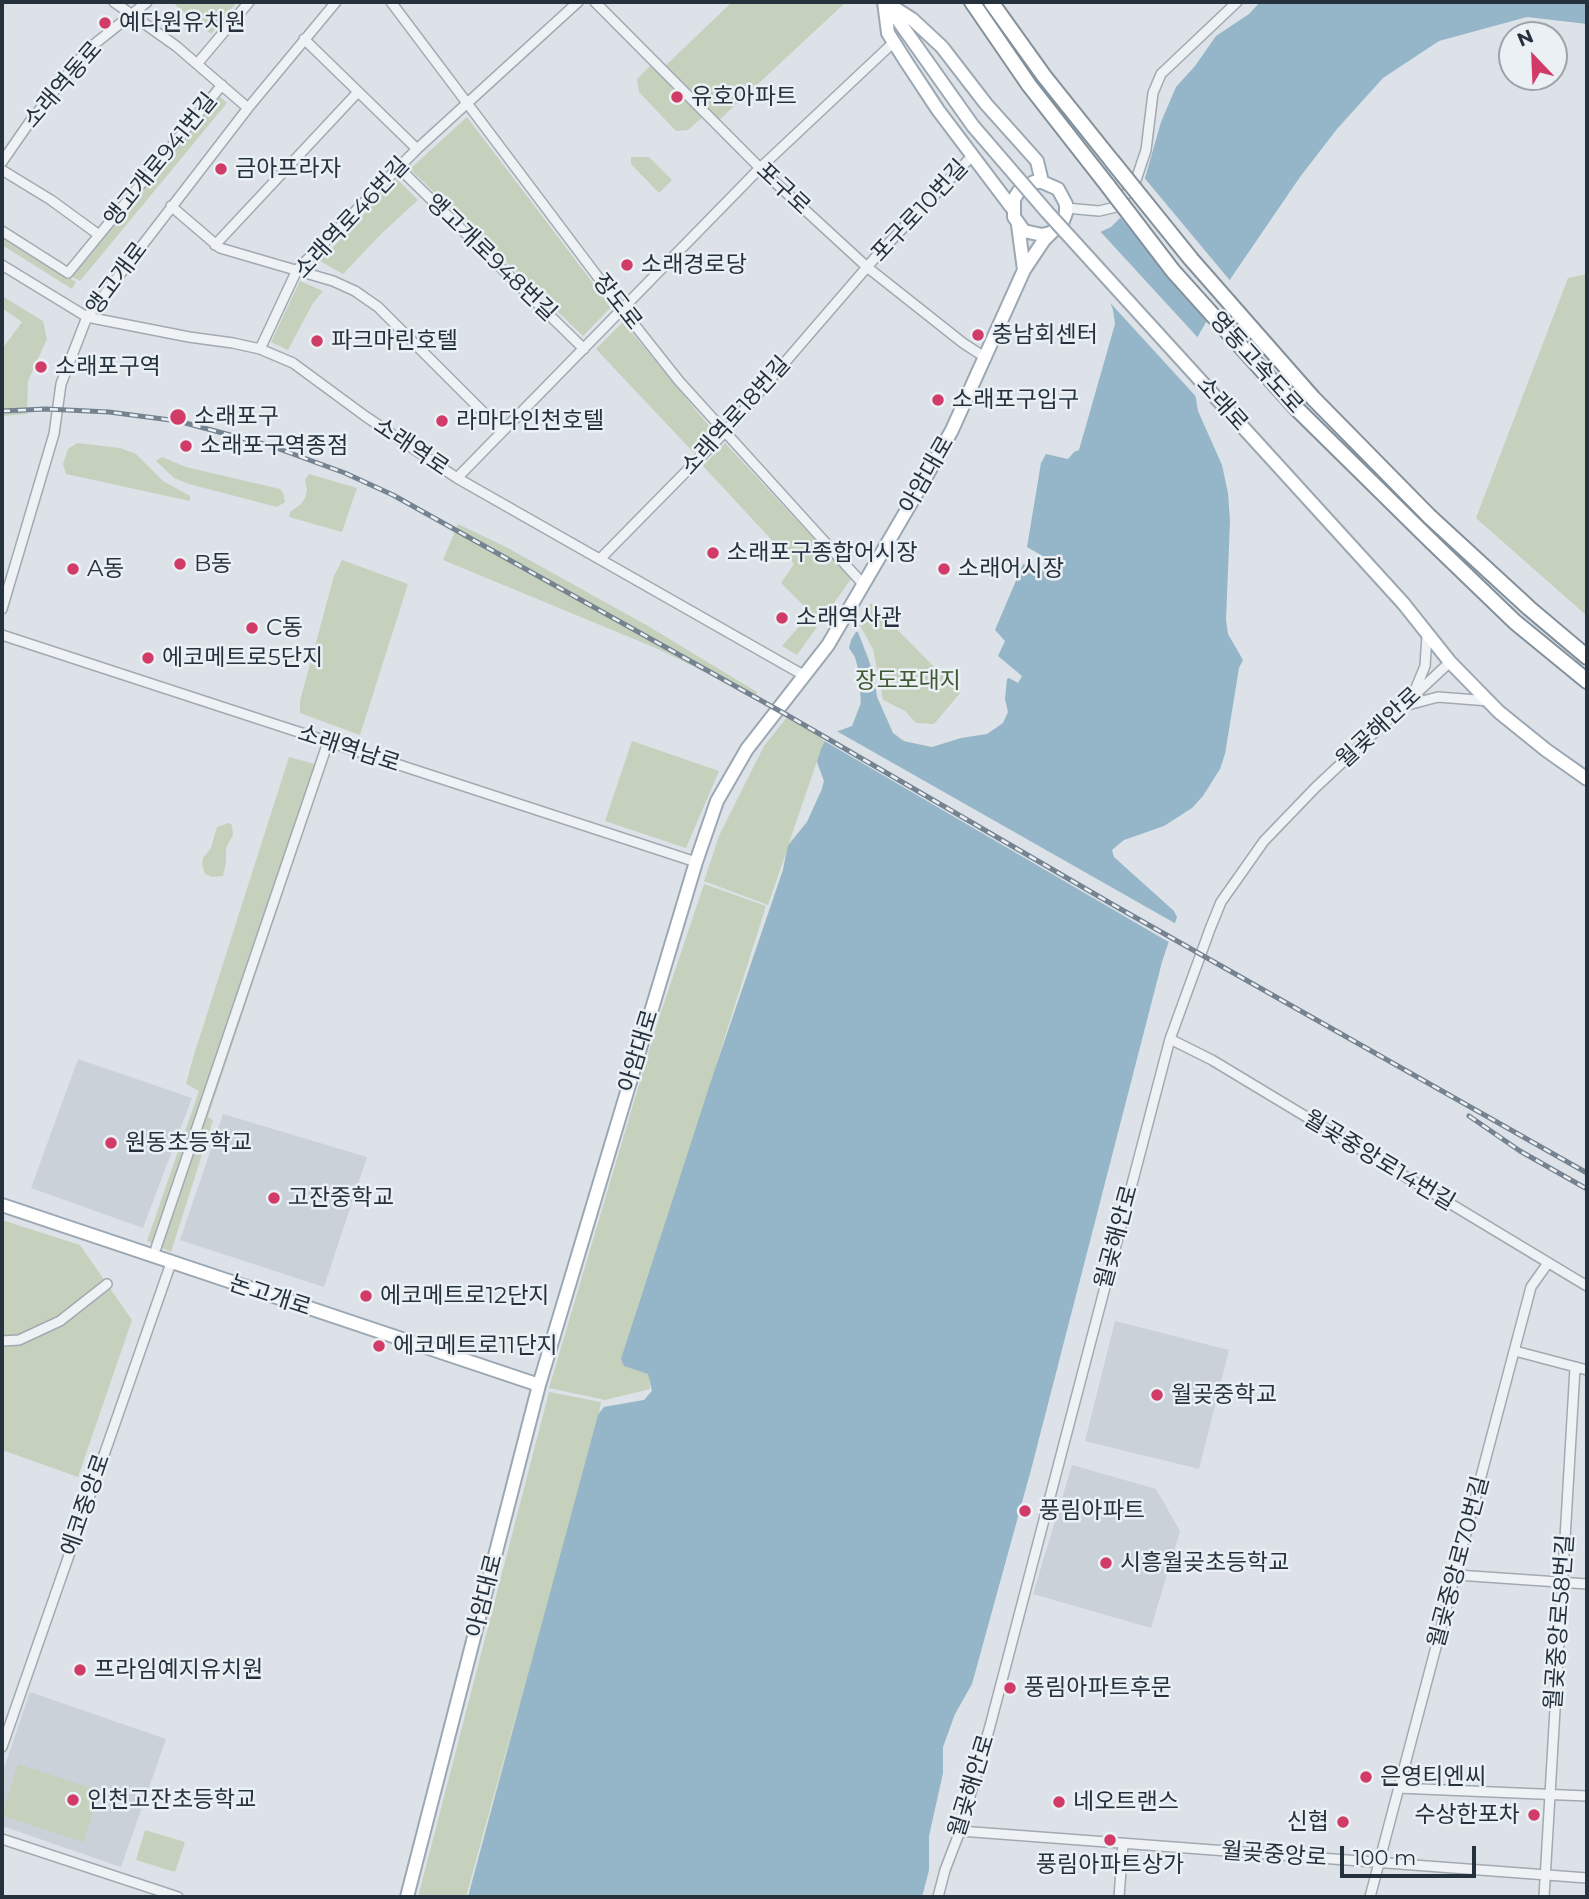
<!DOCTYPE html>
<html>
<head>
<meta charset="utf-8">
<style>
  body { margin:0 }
  #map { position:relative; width:1589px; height:1899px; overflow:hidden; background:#dce2e7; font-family:Montserrat,sans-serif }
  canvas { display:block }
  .frame { position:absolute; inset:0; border:4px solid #25323d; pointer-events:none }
  .north { position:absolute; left:1498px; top:21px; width:70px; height:70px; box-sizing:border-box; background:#ebf0f4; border:2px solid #9ca4ab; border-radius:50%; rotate:337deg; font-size:19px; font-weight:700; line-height:28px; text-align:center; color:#25323d }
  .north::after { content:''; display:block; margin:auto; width:24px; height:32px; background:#d13b68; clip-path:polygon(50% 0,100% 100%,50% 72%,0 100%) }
  .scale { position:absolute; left:1340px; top:1846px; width:136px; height:32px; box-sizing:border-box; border:4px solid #25323d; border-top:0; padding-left:9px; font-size:21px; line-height:24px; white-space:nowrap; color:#25323d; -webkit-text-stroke:5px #ebf0f4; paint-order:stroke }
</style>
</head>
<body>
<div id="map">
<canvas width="1589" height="1899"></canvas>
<div class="frame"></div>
<div class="north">N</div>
<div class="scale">100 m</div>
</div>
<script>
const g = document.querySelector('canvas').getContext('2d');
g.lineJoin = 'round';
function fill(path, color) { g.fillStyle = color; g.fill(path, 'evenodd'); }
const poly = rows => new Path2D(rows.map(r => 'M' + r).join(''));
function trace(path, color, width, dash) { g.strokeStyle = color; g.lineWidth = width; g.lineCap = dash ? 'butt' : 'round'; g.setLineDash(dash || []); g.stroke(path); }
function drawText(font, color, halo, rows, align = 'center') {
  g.font = font + ' Montserrat,"Noto Sans KR",sans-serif'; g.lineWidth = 5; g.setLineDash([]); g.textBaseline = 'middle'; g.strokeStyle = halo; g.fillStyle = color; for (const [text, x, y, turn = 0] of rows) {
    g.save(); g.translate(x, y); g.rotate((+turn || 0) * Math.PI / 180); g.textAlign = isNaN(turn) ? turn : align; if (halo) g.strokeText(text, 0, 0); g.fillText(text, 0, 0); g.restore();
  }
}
fill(poly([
  [78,1059,192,1098,143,1228,31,1188],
  [223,1114,367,1157,324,1287,180,1240],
  [1115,1321,1229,1350,1199,1469,1085,1441],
  [1072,1465,1156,1489,1180,1531,1151,1628,1033,1594],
  [30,1692,166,1739,121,1867,2,1826,2,1774]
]), '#cad1d9');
fill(poly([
  [172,2,237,2,211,34],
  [732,2,846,2,716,123,706,114,688,130,676,131,639,92,637,79,654,62,662,69],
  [220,97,227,103,80,281,72,277],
  [467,117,611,307,583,336,410,169],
  [631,157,649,157,672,180,659,193,631,164],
  [397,179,418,200,381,234,343,274,320,261],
  [2,236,76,282,72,289,2,245],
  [1587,274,1587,616,1476,518,1568,278],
  [300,281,323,291,313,303,288,350,271,342],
  [2,296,43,321,47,339,28,381,27,414,2,416,2,349,22,322,2,308],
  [623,322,714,432,694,453,596,349],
  [77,443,120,448,136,454,163,481,190,496,190,501,66,474,63,464,68,449],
  [725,443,851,579,797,655,782,646,811,613,781,583,794,564,703,466],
  [162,457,186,467,280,489,283,493,285,502,277,507,189,484,174,478,156,461],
  [309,474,357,488,342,532,289,517,290,512,301,504,305,498,307,490,305,480],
  [458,524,506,547,648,626,757,692,755,697,658,649,443,560],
  [342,560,408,584,360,735,300,713,300,701,334,576],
  [871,603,960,693,934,724,916,723,905,711,883,700,873,649,858,622],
  [857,631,869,659,877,697,893,733,908,743,468,1897,522,1692,466,1897,418,1897,549,1392,601,1402,599,1413,604,1407,644,1400,652,1391,649,1376,650,1389,605,1400,549,1388,657,1024,704,884,766,906,716,1065,783,870,786,853,768,905,704,881,719,836,764,746,787,717,825,736,852,726,861,701,859,672,855,657,849,648],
  [817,761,824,781,822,789,807,822,789,843],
  [632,741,719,771,686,848,605,821],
  [289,757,325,767,212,1105,208,1117,213,1120,171,1252,147,1241,199,1091,186,1084,193,1058],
  [228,823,232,825,233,835,226,848,226,863,223,876,212,877,205,874,202,865,203,858,211,848,217,827],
  [2,1220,80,1245,132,1320,78,1477,2,1450],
  [18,1764,100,1791,83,1842,4,1816,2,1814],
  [145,1830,185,1842,175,1872,136,1860]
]), '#c5d1bd');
fill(poly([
  [1260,2,1587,2,1587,24,1527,17,1439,41,1383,78,1337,129,1300,177,1231,278,1197,338,1195,393,1198,411,1222,465,1228,493,1230,521,1226,620,1228,634,1243,660,1239,668,1225,754,1220,769,1203,796,1192,808,1164,826,1124,840,1112,850,1114,857,1174,911,1177,917,1162,962,1032,1466,972,1684,955,1714,943,1747,943,1773,929,1836,929,1870,922,1897,468,1897,598,1415,604,1407,644,1400,652,1391,648,1374,624,1366,621,1359,711,1081,783,870,788,846,807,822,822,789,824,781,817,762,821,749,828,735,852,726,861,704,859,672,855,657,849,648,851,640,856,632,858,632,874,675,877,697,893,733,903,741,932,747,961,738,987,734,1003,723,1008,712,1005,699,1007,679,1009,678,1018,683,1022,676,998,656,1005,641,995,630,1023,564,1042,569,1046,562,1046,558,1027,547,1041,463,1046,454,1068,459,1074,452,1079,450,1115,324,1113,310,1091,249,1098,233,1111,227,1122,216,1145,178,1161,122,1176,87,1195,66,1216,36,1249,14]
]), '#95b6c8');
fill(poly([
  [1142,175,1232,283,1209,322,1118,215],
  [1098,229,1200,340,1198,353,1200,401,1104,296,1088,249,1090,237],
  [833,729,1178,925,1172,944,821,739,826,732]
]), '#dce2e7');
const minor = poly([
  [114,2,176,46,248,108],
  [391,2,622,309,679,381,863,584],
  [595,2,767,175,867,267,963,343,986,358],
  [304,39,417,149],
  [197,64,249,2],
  [2,162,29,123,87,50,147,2],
  [399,168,584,349],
  [2,170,51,200,99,235],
  [171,206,220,248,333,281,355,291,378,307,502,431],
  [1066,208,1099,211,1116,207,1135,183,1146,150,1153,93,1161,74,1237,2],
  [2,231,68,273,222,85],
  [215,245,358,92],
  [2,265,87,317,189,337,233,343,260,349,293,363,365,416,457,478,805,676],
  [260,349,297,270,417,149,578,2],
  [457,478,760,168,894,42],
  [600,559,724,433,880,252,973,155],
  [2,609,54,434,61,384,87,317,248,108,336,2],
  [2,635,696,862],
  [1415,690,1425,666,1427,635],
  [1404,706,1438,697,1489,701],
  [1170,1039,1212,1060,1587,1286],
  [156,1248,328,742],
  [2,1341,19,1340,60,1321,107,1284],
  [1515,1351,1587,1370],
  [1457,1575,1587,1584],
  [2,1747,171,1263],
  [1398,1788,1587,1796],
  [960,1831,1587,1878],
  [2,1839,178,1897],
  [938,1897,945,1870,960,1831,990,1726,1170,1039,1210,929,1221,902,1264,841,1316,787,1450,662],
  [1119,1897,1123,1844],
  [1370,1897,1531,1287,1548,1263],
  [1544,1897,1575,1368]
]);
const major = poly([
  [884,2,888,33,905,60,938,110,1012,208],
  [885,2,912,19,942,47,986,104,1037,161,1042,182],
  [888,6,973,126],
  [1018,225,1024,270,1044,240,1063,221,1066,213,1066,204,1058,189,1042,182,1034,182,1019,191,1014,199,1014,217,1024,231,1042,235,1050,233],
  [1403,603,1450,662,1499,712,1546,750,1587,779],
  [2,1205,539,1385],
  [407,1897,539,1385,696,862,717,801,747,749,828,645,922,484,952,430,1024,270]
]);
const highway = poly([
  [972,2,1029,85,1108,186],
  [991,2,1044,76,1112,161],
  [1430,517,1529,608,1587,657],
  [1432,542,1515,622,1587,681]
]);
trace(minor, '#a1aab1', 12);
trace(major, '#9ba8b3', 16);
trace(highway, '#83919d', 18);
trace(minor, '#eff2f5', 9);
trace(major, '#fff', 12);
trace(highway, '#fff', 14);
const rail = poly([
  [2,411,46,409,109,412,178,421,271,446,345,473,393,495,787,715,1117,907,1587,1173],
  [1469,1116,1520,1151,1587,1189]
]);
trace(rail, '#758390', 5);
trace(rail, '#ebf0f4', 2.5, [8]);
const majorBridge = poly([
  [973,126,1047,212,1403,603]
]);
const highwayBridge = poly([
  [1112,161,1191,259,1313,398,1430,517],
  [1108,186,1173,271,1297,409,1432,542]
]);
trace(majorBridge, '#9ba8b3', 16, []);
trace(highwayBridge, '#83919d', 18, []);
trace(majorBridge, '#fff', 12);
trace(highwayBridge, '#fff', 14);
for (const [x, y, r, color] of [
  [105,23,7,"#d13b68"],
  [677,97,7,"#d13b68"],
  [221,169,7,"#d13b68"],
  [627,265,7,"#d13b68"],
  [978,335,7,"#d13b68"],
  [317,341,7,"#d13b68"],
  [41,367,7,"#d13b68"],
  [938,400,7,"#d13b68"],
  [178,417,9,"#d13b68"],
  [442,421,7,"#d13b68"],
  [186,446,7,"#d13b68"],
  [713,553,7,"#d13b68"],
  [180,564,7,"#d13b68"],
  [73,569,7,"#d13b68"],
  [944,569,7,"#d13b68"],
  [782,618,7,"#d13b68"],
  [252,628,7,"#d13b68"],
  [148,658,7,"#d13b68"],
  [111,1143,7,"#d13b68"],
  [274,1198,7,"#d13b68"],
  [366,1296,7,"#d13b68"],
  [379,1346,7,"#d13b68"],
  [1157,1395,7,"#d13b68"],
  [1025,1511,7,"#d13b68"],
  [1106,1563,7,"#d13b68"],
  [80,1670,7,"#d13b68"],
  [1010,1688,7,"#d13b68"],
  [1366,1777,7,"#d13b68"],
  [73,1800,7,"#d13b68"],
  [1059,1802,7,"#d13b68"],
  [1534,1815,7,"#d13b68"],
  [1343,1822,7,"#d13b68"],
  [1110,1840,7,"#d13b68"]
]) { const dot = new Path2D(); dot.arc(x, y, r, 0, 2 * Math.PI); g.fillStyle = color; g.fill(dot); trace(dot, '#ebf0f4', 2.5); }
drawText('23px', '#25323d', '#ebf0f4', [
  ["예다원유치원",119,23],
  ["유호아파트",691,97],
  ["금아프라자",235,169],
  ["소래경로당",641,265],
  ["충남회센터",992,335],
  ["파크마린호텔",331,341],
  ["소래포구역",55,367],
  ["소래포구입구",952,400],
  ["소래포구",194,417],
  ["라마다인천호텔",456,421],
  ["소래포구역종점",200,446],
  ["소래포구종합어시장",727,553],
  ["B동",194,564],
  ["A동",87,569],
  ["소래어시장",958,569],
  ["소래역사관",796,618],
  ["C동",266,628],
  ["에코메트로5단지",162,658],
  ["원동초등학교",125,1143],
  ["고잔중학교",288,1198],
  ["에코메트로12단지",380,1296],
  ["에코메트로11단지",393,1346],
  ["월곶중학교",1171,1395],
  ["풍림아파트",1039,1511],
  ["시흥월곶초등학교",1120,1563],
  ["프라임예지유치원",94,1670],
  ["풍림아파트후문",1024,1688],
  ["은영티엔씨",1380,1777],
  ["인천고잔초등학교",87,1800],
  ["네오트랜스",1073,1802],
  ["수상한포차",1520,1815,"right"],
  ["신협",1329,1822,"right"],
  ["풍림아파트상가",1110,1865,"center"]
], 'left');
drawText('23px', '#25323d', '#ebf0f4', [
  ["소래역동로",63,85,-49],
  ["앵고개로941번길",161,160,-51],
  ["포구로",783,189,43],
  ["포구로10번길",920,211,-47],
  ["소래역로46번길",352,218,-47],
  ["앵고개로948번길",491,258,44],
  ["앵고개로",117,279,-53],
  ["장도로",617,302,52],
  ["영동고속도로",1256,363,48],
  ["소래로",1222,404,48],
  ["소래역로18번길",736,416,-48],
  ["소래역로",411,447,34],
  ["아암대로",927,475,-60],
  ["월곶해안로",1379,728,-43],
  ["소래역남로",349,749,18],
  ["아암대로",639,1051,-73],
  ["월곶중앙로14번길",1379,1161,31],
  ["월곶해안로",1117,1237,-75],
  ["논고개로",270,1296,18],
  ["에코중앙로",86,1505,-71],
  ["월곶중앙로70번길",1459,1562,-75],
  ["아암대로",485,1596,-76],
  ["월곶중앙로58번길",1560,1622,-86],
  ["월곶해안로",972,1786,-73],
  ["월곶중앙로",1274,1855,4]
]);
drawText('23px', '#3f5932', '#ebf0f4', [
  ["장도포대지",908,681]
]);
</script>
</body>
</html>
